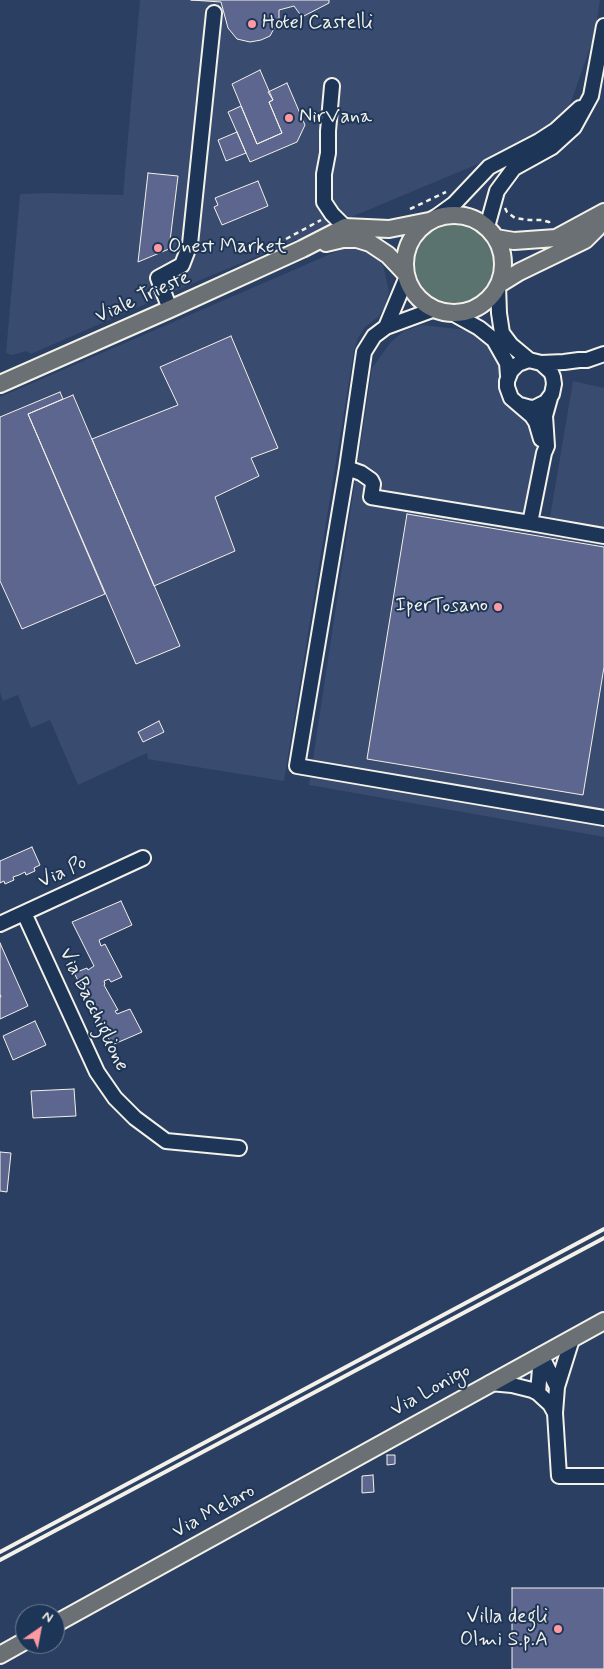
<!DOCTYPE html>
<html>
<head>
<meta charset="utf-8">
<style>
  body { margin:0 }
  #map { position:relative; width:604px; height:1669px; overflow:hidden; background:#2a3f62; font-family:Mynerve,sans-serif }
  canvas { display:block }
  .north { position:absolute; left:15px; top:1604px; width:50px; height:50px; box-sizing:border-box; background:#1d3557; border:1px solid #738091; border-radius:50%; rotate:33deg; font-size:14px; font-weight:700; line-height:20px; text-align:center; color:#f4f1e8 }
  .north::after { content:''; display:block; margin:auto; width:18px; height:22px; background:#ff9aa2; clip-path:polygon(50% 0,100% 100%,50% 72%,0 100%) }
</style>
</head>
<body>
<div id="map">
<canvas width="604" height="1669"></canvas>
<div class="north">N</div>
</div>
<script>
const g = document.querySelector('canvas').getContext('2d');
g.lineJoin = 'round';
function fill(path, color) { g.fillStyle = color; g.fill(path, 'evenodd'); }
const poly = rows => new Path2D(rows.map(r => 'M' + r).join(''));
function trace(path, color, width, dash) { g.strokeStyle = color; g.lineWidth = width; g.lineCap = dash ? 'butt' : 'round'; g.setLineDash(dash || []); g.stroke(path); }
function drawText(font, color, halo, rows, align = 'center') {
  g.font = font + ' Mynerve,sans-serif'; g.lineWidth = 4; g.setLineDash([]); g.textBaseline = 'middle'; g.strokeStyle = halo; g.fillStyle = color; for (const [text, x, y, turn = 0] of rows) {
    g.save(); g.translate(x, y); g.rotate((+turn || 0) * Math.PI / 180); g.textAlign = isNaN(turn) ? turn : align; if (halo) g.strokeText(text, 0, 0); g.fillText(text, 0, 0); g.restore();
  }
}
fill(poly([
  [140,0,600,0,595,33,568,111,556,127,509,151,203,279,31,354,27,351,12,355,6,353,20,194,48,193,123,195],
  [349,246,362,248,373,254,383,265,389,291,385,307,378,317,365,327,358,338,354,351,284,781,153,760,148,759,147,753,78,785,50,720,31,728,18,695,3,701,0,692,0,397],
  [422,325,467,330,482,337,497,352,502,364,499,375,499,391,510,406,528,418,538,444,529,514,550,517,573,381,604,388,604,837,309,785,372,368,391,342,404,331]
]), '#394b6f');
fill(poly([
  '415 264a39 39 0 1 1 78 0a39 39 0 1 1-78 0Z'
]), '#5b736f');
const building = poly([
  [191,0,329,0,329,3,302,17,294,6,279,10,279,19,270,36,261,40,250,42,237,39,228,28,221,2,191,0],
  [260,70,273,100,269,102,282,133,257,144,232,84,260,70],
  [287,83,305,125,297,142,250,162,228,112,241,106,257,144,282,133,269,102,273,100,268,92,287,83],
  [237,132,246,153,226,161,218,140,237,132],
  [148,173,178,176,169,249,138,262,148,173],
  [258,181,268,206,222,225,214,207,218,205,215,198,258,181],
  [231,336,278,448,251,458,259,476,215,497,235,551,154,586,92,439,178,405,160,367,231,336],
  [60,392,63,399,28,414,105,594,22,629,0,581,0,417,60,392],
  [73,395,180,646,136,664,28,414,73,395],
  [407,514,604,547,604,667,583,795,367,759,407,514],
  [159,721,164,732,143,742,138,732,159,721],
  [32,847,40,865,34,868,35,871,26,875,25,872,19,875,13,877,14,880,5,884,4,881,0,883,0,861,32,847],
  [121,901,132,925,99,940,101,946,105,944,122,977,111,982,109,979,104,981,105,984,104,985,118,1010,115,1011,117,1014,130,1009,142,1032,112,1045,74,973,87,968,88,970,94,966,72,922,121,901],
  [0,943,28,1006,0,1019,0,997,1,997,0,994,0,943],
  [35,1021,46,1045,13,1060,3,1036,35,1021],
  [74,1089,76,1116,33,1118,31,1091,74,1089],
  [0,1152,11,1153,7,1192,0,1191,0,1152],
  [387,1455,395,1455,395,1464,387,1465,387,1455],
  [373,1475,374,1492,362,1493,362,1476,373,1475],
  [512,1588,604,1588,604,1669,512,1669,512,1588]
]);
fill(building, '#5d668e');
trace(building, '#f4f1e8', 1);
const minor = poly([
  [332,86,328,131,328,153,324,174,324,202,332,214,345,227],
  [436,217,454,204,489,167,539,141,556,130,580,108],
  [487,227,497,191,514,168,552,147,574,127,591,96,604,26],
  [498,285,499,313,502,333,511,345,529,360],
  [170,309,158,278,182,265,190,244,214,13],
  [435,309,386,327,374,336,364,352,347,468,297,766,604,818],
  [452,313,479,328,494,340,507,363,508,376],
  [386,327,406,279],
  [541,363,564,362,579,360,587,360,604,354],
  [520,405,531,408,536,407,546,402,552,394,554,384,553,377,551,372,541,363,529,360,518,364,511,371,507,381,507,387,511,398,532,416,536,422,541,439],
  [347,468,361,473,371,480,373,484,371,497,530,523,544,453,547,446,545,416,550,398],
  [530,523,604,536],
  [24,913,97,1072,115,1098,135,1118,166,1141,239,1148],
  [0,924,143,858],
  [541,1355,557,1387,555,1413,559,1476,604,1476],
  [490,1383,512,1385,532,1390,538,1393,550,1404,555,1413],
  [557,1387,572,1339],
  [538,1393,541,1356]
]);
const major = poly([
  '405 264a49 49 0 1 1 98 0a49 49 0 1 1-98 0Z',
  [496,238,514,241,556,238,604,212],
  [326,243,343,239,357,239,370,243,388,255,405,273],
  [498,285,519,272,585,240,597,228,604,217],
  [0,384,170,309,302,249,345,227,389,229,429,221],
  [55,1624,604,1321],
  [0,1655,25,1641]
]);
trace(minor, '#f4f1e8', 18);
trace(major, '#f4f1e8', 20);
trace(poly([
  [505,208,507,212,515,218,529,220,542,220,549,222,550,225],
  [410,209,446,192],
  [286,239,321,220]
]), '#f4f1e8', 2.5, [5, 4]);
trace(minor, '#1d3557', 14);
trace(major, '#6a7074', 16);
trace(poly([
  [0,1552,604,1229],
  [0,1560,604,1238]
]), '#f4f1e8', 4);
for (const [x, y, r, color] of [
  [252,24,5,"#ff9aa2"],
  [289,118,5,"#ff9aa2"],
  [158,248,5,"#ff9aa2"],
  [498,607,5,"#ff9aa2"],
  [558,1629,5,"#ff9aa2"]
]) { const dot = new Path2D(); dot.arc(x, y, r, 0, 2 * Math.PI); g.fillStyle = color; g.fill(dot); trace(dot, '#1d3557', 2); }
drawText('20px', '#f4f1e8', '#1d3557', [
  ["Hotel Castelli",262,24],
  ["NirVana",299,118],
  ["Onest Market",168,248],
  ["IperTosano",488,607,"right"],
  ["Villa degli",548,1618,"right"],
  ["Olmi S.p.A",548,1641,"right"]
], 'left');
drawText('20px', '#f4f1e8', '#1d3557', [
  ["Viale Trieste",143,298,-24],
  ["Via Po",63,873,-25],
  ["Via Bacchiglione",93,1010,64],
  ["Via Lonigo",431,1391,-29],
  ["Via Melaro",214,1512,-29]
]);
</script>
</body>
</html>
